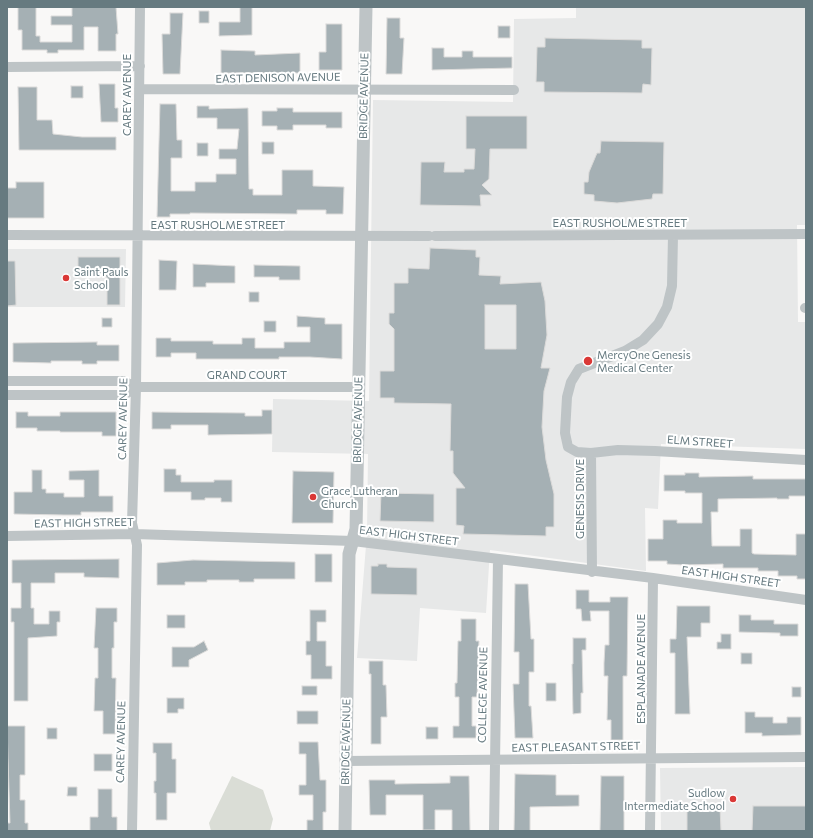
<!DOCTYPE html>
<html>
<head>
<meta charset="utf-8">
<style>
  body { margin:0 }
  #map { position:relative; width:813px; height:838px; overflow:hidden; background:#f9f8f7; font-family:Commissioner,sans-serif }
  canvas { display:block }
  .frame { position:absolute; inset:0; border:8px solid #667a80; pointer-events:none }
</style>
</head>
<body>
<div id="map">
<canvas width="813" height="838"></canvas>
<div class="frame"></div>
</div>
<script>
const g = document.querySelector('canvas').getContext('2d');
g.lineJoin = 'round';
function fill(path, color) { g.fillStyle = color; g.fill(path, 'evenodd'); }
const poly = rows => new Path2D(rows.map(r => 'M' + r).join(''));
function trace(path, color, width, dash) { g.strokeStyle = color; g.lineWidth = width; g.lineCap = dash ? 'butt' : 'round'; g.setLineDash(dash || []); g.stroke(path); }
function drawText(font, color, halo, rows, align = 'center') {
  g.font = font + ' Commissioner,sans-serif'; g.lineWidth = 4; g.setLineDash([]); g.textBaseline = 'middle'; g.strokeStyle = halo; g.fillStyle = color; for (const [text, x, y, turn = 0] of rows) {
    g.save(); g.translate(x, y); g.rotate((+turn || 0) * Math.PI / 180); g.textAlign = isNaN(turn) ? turn : align; if (halo) g.strokeText(text, 0, 0); g.fillText(text, 0, 0); g.restore();
  }
}
fill(poly([
  [576,7,806,7,806,225,797,225,798,322,806,322,806,449,661,444,658,509,645,508,646,571,490,550,486,613,420,608,417,661,357,658,367,533,368,454,272,452,273,399,369,401,373,100,513,102,514,19,576,18],
  [7,249,126,249,125,307,7,307],
  [806,767,806,831,661,831,660,768]
]), '#e7e8e8');
fill(poly([
  [232,776,263,790,273,819,270,831,211,831,209,823]
]), '#daddd6');
const building = poly([
  [18,7,36,7,36,36,40,36,40,42,72,42,72,25,51,25,51,16,72,16,72,7,116,7,118,34,116,34,116,51,98,51,98,27,84,27,84,50,58,50,58,53,47,53,47,50,22,50,22,30,18,30,18,7],
  [240,7,252,7,252,35,219,36,219,22,240,22,240,7],
  [199,11,209,11,209,23,199,23,199,11],
  [170,13,183,13,180,74,163,74,162,34,170,34,170,13],
  [387,18,400,18,400,38,404,38,402,74,386,74,387,18],
  [326,24,342,24,342,70,319,70,319,52,326,52,326,24],
  [498,26,510,26,510,38,498,38,498,26],
  [545,38,642,40,642,48,652,48,651,85,643,84,642,93,544,92,544,82,536,82,537,47,545,47,545,38],
  [432,48,444,48,444,57,462,57,462,51,473,51,473,57,512,57,512,68,432,70,432,48],
  [221,50,255,51,255,55,300,53,300,73,221,73,221,50],
  [99,84,115,84,115,108,118,108,118,122,101,122,99,84],
  [71,86,83,86,83,98,71,98,71,86],
  [18,87,37,87,37,120,52,120,53,134,82,137,116,137,116,150,19,150,18,87],
  [160,104,176,104,177,140,182,140,182,158,171,158,171,191,195,191,195,182,216,182,216,174,236,174,236,159,219,159,219,149,237,149,239,129,217,129,217,118,197,118,197,106,209,106,209,109,248,108,249,189,253,189,253,195,282,195,282,170,313,170,313,186,344,187,343,214,326,214,326,210,297,210,297,214,190,213,190,214,170,214,170,217,157,217,160,104],
  [277,108,293,108,293,112,342,112,342,128,326,128,326,125,293,125,293,130,277,130,277,126,262,126,262,111,277,111,277,108],
  [466,116,527,116,527,149,490,149,489,179,482,185,492,195,480,195,481,206,420,205,421,162,445,162,444,172,464,172,464,169,474,169,475,149,466,149,466,116],
  [601,141,664,142,663,194,653,194,652,199,617,203,594,201,594,195,584,194,584,182,588,182,589,172,597,153,600,153,601,141],
  [262,142,274,142,274,154,262,154,262,142],
  [197,143,208,143,208,156,197,156,197,143],
  [16,182,44,182,44,218,7,218,7,188,16,188,16,182],
  [430,248,476,250,476,257,480,257,479,275,501,276,500,284,541,282,545,301,547,335,541,368,550,368,544,391,542,427,546,460,554,494,554,527,546,527,546,536,463,534,464,526,456,525,456,488,465,488,453,473,453,451,450,451,451,404,394,403,394,398,380,398,380,371,394,371,394,329,389,324,389,313,394,313,394,283,408,283,408,268,429,269,430,248],
  [485,305,516,305,516,349,485,349,485,305],
  [78,257,120,257,120,305,107,305,107,277,101,277,101,274,78,274,78,257],
  [159,260,177,261,176,290,159,290,159,260],
  [7,261,15,261,16,305,7,306,7,261],
  [193,264,235,266,235,283,206,283,206,287,193,287,193,264],
  [254,265,300,266,300,280,279,280,279,277,254,277,254,265],
  [249,292,259,292,259,302,249,302,249,292],
  [297,316,325,318,325,324,342,324,342,359,310,357,279,357,279,359,196,359,196,353,171,353,171,357,156,357,156,338,171,338,171,341,213,341,213,344,242,344,242,338,255,338,255,348,284,348,284,342,310,342,310,327,297,327,297,316],
  [102,318,112,318,112,327,102,327,102,318],
  [264,321,276,321,276,332,264,332,264,321],
  [97,342,97,345,119,345,119,361,97,361,97,364,82,364,82,361,51,361,51,363,13,362,13,343,97,342],
  [262,410,272,410,272,434,208,435,208,425,171,425,171,429,152,429,152,412,245,413,245,416,262,416,262,410],
  [16,412,28,412,28,416,60,416,60,412,116,412,116,436,102,436,102,432,60,432,60,431,37,431,37,428,16,428,16,412],
  [164,469,176,469,176,475,181,475,181,482,214,482,214,480,232,480,232,502,221,502,221,498,205,498,205,500,191,500,191,492,164,492,164,469],
  [32,470,42,470,42,489,46,489,46,493,64,493,64,497,84,497,84,480,69,480,69,471,99,470,99,496,113,496,113,512,81,512,81,515,64,515,14,514,14,492,32,492,32,470],
  [293,471,334,472,333,523,292,523,293,471],
  [685,473,699,473,699,477,753,476,753,479,806,479,806,496,789,496,789,499,777,499,777,498,718,499,718,512,711,512,712,546,740,546,740,529,752,529,752,553,754,554,796,555,796,534,806,534,806,579,797,579,797,576,778,576,778,571,758,571,758,568,723,568,723,564,683,565,667,564,667,561,648,561,648,539,663,539,663,520,677,520,677,523,702,523,702,493,685,493,685,491,664,491,664,475,685,475,685,473],
  [381,493,434,494,434,522,380,521,381,493],
  [315,554,332,554,332,582,315,582,315,554],
  [119,559,119,578,84,577,84,573,55,573,55,583,31,583,31,608,34,608,34,624,49,624,49,611,60,611,60,622,57,622,57,636,28,638,28,701,14,701,14,622,11,622,11,608,21,608,21,583,12,583,12,560,119,559],
  [193,560,295,562,295,579,254,579,254,582,239,582,239,580,207,580,207,582,185,582,185,585,157,585,157,563,193,560],
  [378,564,387,564,387,567,417,568,417,595,371,594,371,566,378,566,378,564],
  [515,584,528,584,531,639,534,639,534,672,529,672,529,706,531,706,533,738,515,738,513,684,519,684,519,652,514,652,515,584],
  [576,590,589,590,589,602,610,602,610,597,628,597,627,676,623,676,623,740,611,740,611,720,607,720,608,676,604,676,604,663,605,645,609,645,609,611,590,611,591,621,582,621,581,609,576,609,576,590],
  [677,606,710,606,710,623,701,623,701,637,687,637,690,714,675,714,675,653,670,653,670,639,676,639,677,606],
  [96,608,117,608,117,622,114,622,114,648,112,648,112,678,116,678,115,734,103,734,103,711,94,711,95,678,98,678,98,648,94,648,96,608],
  [310,610,326,610,326,622,317,622,317,641,326,641,326,666,332,666,332,679,311,679,311,655,306,655,306,641,310,641,310,610],
  [167,615,185,615,185,628,167,628,167,615],
  [739,615,751,615,751,620,774,620,774,624,798,624,798,636,780,636,780,633,739,632,739,615],
  [461,619,476,619,476,641,479,641,477,697,472,697,472,726,476,726,476,738,453,738,453,726,459,726,459,697,455,697,455,683,457,683,458,641,461,641,461,619],
  [721,634,731,634,731,649,717,649,717,642,721,642,721,634],
  [573,638,586,638,586,650,582,650,583,693,581,693,581,713,573,714,572,664,573,664,573,638],
  [204,641,208,650,189,660,189,667,172,667,172,647,194,647,204,641],
  [741,653,752,653,752,664,741,664,741,653],
  [369,661,383,661,383,685,386,685,387,717,381,717,381,744,371,744,371,674,369,674,369,661],
  [546,683,556,683,556,701,546,701,546,683],
  [302,686,317,686,317,695,302,695,302,686],
  [792,687,801,687,801,697,792,697,792,687],
  [167,698,184,698,184,709,178,709,178,713,167,713,167,698],
  [297,711,318,711,318,724,297,724,297,711],
  [745,712,755,712,755,717,773,717,773,723,787,723,787,717,801,717,801,735,762,736,762,733,745,733,745,712],
  [7,726,25,726,25,775,20,775,20,800,25,800,25,823,28,823,28,831,7,831,7,823,10,823,7,726],
  [426,727,438,727,438,739,426,739,426,727],
  [47,728,57,728,57,739,47,739,47,728],
  [299,742,318,742,320,780,326,780,326,812,323,812,323,831,307,831,307,820,313,820,313,795,299,795,299,785,306,785,306,754,299,754,299,742],
  [153,743,172,743,172,759,176,759,176,793,167,793,167,820,156,820,156,793,154,793,154,781,156,781,156,753,153,753,153,743],
  [94,754,112,754,112,771,94,771,94,754],
  [515,774,556,775,556,795,579,795,579,806,530,807,530,831,514,831,515,774],
  [450,776,469,776,470,831,452,831,452,810,435,810,435,830,423,830,423,795,386,795,386,815,370,815,369,780,395,780,395,784,450,783,450,776],
  [601,776,624,776,624,831,600,831,601,776],
  [68,787,77,787,77,796,67,796,68,787],
  [98,789,112,789,112,817,117,817,117,831,90,831,90,817,98,817,98,789],
  [753,806,806,806,806,831,752,831,753,806],
  [687,807,720,807,721,831,687,831,687,807]
]);
fill(building, '#a5b0b4');
trace(building, '#dbdad9', 1);
trace(poly([
  [7,67,140,66],
  [139,89,514,90],
  [7,235,429,236],
  [435,236,806,234],
  [805,308,806,308],
  [7,381,123,381,136,387,358,387],
  [7,395,124,395,136,387],
  [591,453,618,450,655,451,806,460],
  [7,536,134,534,353,541,653,578,806,600],
  [592,572,591,453,577,452,568,447,565,433,567,397,571,382,579,369,625,351,643,340,658,324,667,307,672,286,673,235],
  [345,761,806,757],
  [132,831,137,545,132,523,136,387,140,7],
  [494,831,498,559],
  [650,831,653,578]
]), '#bec4c6', 10);
trace(poly([
  [345,831,349,554,356,529,366,7]
]), '#bec4c6', 13);
for (const [x, y, r, color] of [
  [66,278,4,"#da3836"],
  [588,361,5,"#da3836"],
  [313,497,4,"#da3836"],
  [733,799,4,"#da3836"]
]) { const dot = new Path2D(); dot.arc(x, y, r, 0, 2 * Math.PI); g.fillStyle = color; g.fill(dot); trace(dot, '#fff', 1.5); }
drawText('11px', '#667a80', '#fff', [
  ["EAST DENISON AVENUE",278,78,-1],
  ["CAREY AVENUE",127,95,-90],
  ["BRIDGE AVENUE",364,96,-89],
  ["EAST RUSHOLME STREET",620,223],
  ["EAST RUSHOLME STREET",218,225],
  ["GRAND COURT",247,375],
  ["CAREY AVENUE",123,419,-89],
  ["BRIDGE AVENUE",358,420,-89],
  ["ELM STREET",700,442,4],
  ["GENESIS DRIVE",580,499,-90],
  ["EAST HIGH STREET",84,523,-1],
  ["EAST HIGH STREET",409,536,7],
  ["EAST HIGH STREET",731,577,8],
  ["ESPLANADE AVENUE",641,669,-90],
  ["COLLEGE AVENUE",483,695,-89],
  ["CAREY AVENUE",121,742,-89],
  ["BRIDGE AVENUE",346,742,-89],
  ["EAST PLEASANT STREET",576,747,-1]
]);
drawText('11px', '#667a80', '#fff', [
  ["Saint Pauls",74,272],
  ["School",74,285],
  ["MercyOne Genesis",597,355],
  ["Medical Center",597,368],
  ["Grace Lutheran",321,491],
  ["Church",321,504],
  ["Sudlow",725,793,"right"],
  ["Intermediate School",725,806,"right"]
], 'left');
</script>
</body>
</html>
